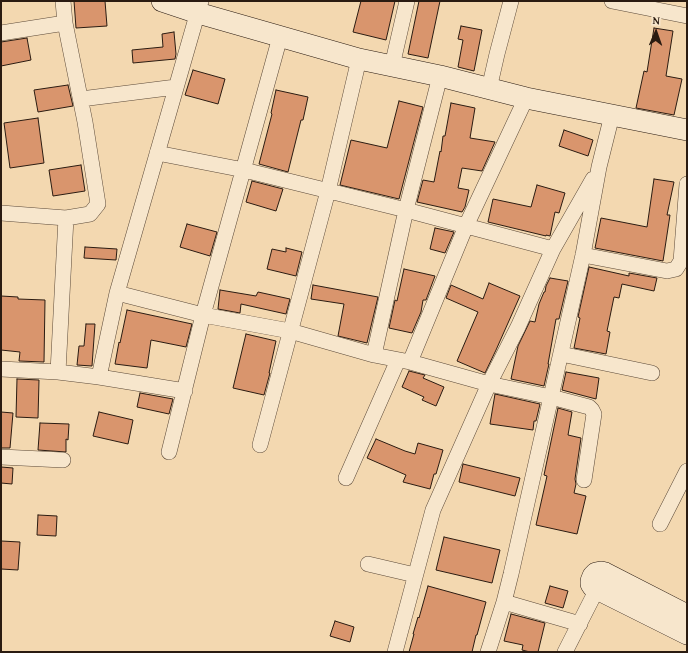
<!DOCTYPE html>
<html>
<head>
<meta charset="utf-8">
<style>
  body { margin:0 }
  #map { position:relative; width:688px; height:653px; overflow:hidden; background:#f3d8b0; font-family:"Gentium Book Plus",serif }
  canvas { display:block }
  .frame { position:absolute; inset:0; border:2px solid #2a1b11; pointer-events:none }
  .north { position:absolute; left:636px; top:12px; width:40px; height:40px; -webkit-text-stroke:3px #f7e6cc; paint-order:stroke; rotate:2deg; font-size:11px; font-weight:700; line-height:16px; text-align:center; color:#2a1b11 }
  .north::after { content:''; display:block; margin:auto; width:14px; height:18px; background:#2a1b11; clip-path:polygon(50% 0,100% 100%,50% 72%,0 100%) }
</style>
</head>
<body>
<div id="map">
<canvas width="688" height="653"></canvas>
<div class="frame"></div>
<div class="north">N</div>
</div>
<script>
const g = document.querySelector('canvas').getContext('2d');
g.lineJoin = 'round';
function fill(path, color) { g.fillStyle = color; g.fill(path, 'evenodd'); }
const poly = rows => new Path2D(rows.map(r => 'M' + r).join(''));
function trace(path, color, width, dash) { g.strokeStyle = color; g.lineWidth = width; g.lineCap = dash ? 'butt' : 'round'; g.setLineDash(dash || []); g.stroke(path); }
const building = poly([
  [74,1,105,1,107,26,76,28,74,1],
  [361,1,395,1,386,40,353,32,361,1],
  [419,1,440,1,428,58,408,54,419,1],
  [461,26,482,30,474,71,458,67,463,40,458,39,461,26],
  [654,28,673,31,666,76,682,79,674,115,636,108,644,71,647,72,654,28],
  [174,32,176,54,175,59,133,63,132,50,163,47,162,34,174,32],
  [27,38,31,60,1,66,1,42,27,38],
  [193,70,225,79,218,104,185,95,193,70],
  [68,85,73,106,38,112,34,90,68,85],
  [276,90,308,97,303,120,301,120,288,172,259,164,272,114,271,113,276,90],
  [399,101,423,107,399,199,340,185,351,140,387,148,399,101],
  [451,103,475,108,470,138,495,142,482,171,462,168,458,188,469,190,465,207,462,212,417,202,423,180,434,182,440,151,441,152,443,136,445,136,451,103],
  [38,118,44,163,10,168,4,123,38,118],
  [564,130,593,140,588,156,559,146,564,130],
  [81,165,85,191,53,196,49,170,81,165],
  [654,179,674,182,667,215,670,215,663,261,595,248,601,218,647,227,654,179],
  [252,181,283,189,276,211,246,202,252,181],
  [537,185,565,193,559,213,555,212,550,236,546,235,546,236,488,222,493,199,531,207,537,185],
  [187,224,217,232,210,256,180,247,187,224],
  [435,228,454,232,445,253,430,249,435,228],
  [85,247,117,249,116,260,84,258,85,247],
  [286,248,302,252,296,276,267,269,272,249,286,252,286,248],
  [589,267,629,276,629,273,657,278,654,291,622,284,619,298,614,297,607,331,610,332,606,354,574,348,580,318,578,317,589,267],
  [404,269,435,276,426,300,423,300,421,312,412,333,389,328,395,300,397,301,404,269],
  [550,278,568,281,559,319,556,319,548,364,549,364,544,386,511,379,518,346,530,321,535,322,539,304,544,292,545,292,546,286,550,278],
  [489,283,520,296,496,350,485,373,457,361,478,312,446,298,451,285,483,299,489,283],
  [313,285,378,297,367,343,338,336,344,304,311,299,313,285],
  [220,290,256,296,258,292,290,299,286,314,241,304,240,313,218,309,220,290],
  [1,296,18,297,18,299,45,300,44,362,19,361,20,352,1,350,1,296],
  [127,310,192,324,186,347,151,340,147,368,115,364,119,342,120,343,127,310],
  [86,324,95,324,92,366,77,365,79,346,84,346,86,324],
  [246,334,276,341,269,373,270,373,264,395,233,388,246,334],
  [409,371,425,375,423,378,444,387,436,406,422,400,424,397,402,387,409,371],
  [566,372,599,378,596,399,562,390,566,372],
  [17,379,39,380,38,418,16,417,17,379],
  [140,393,173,399,169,414,137,407,140,393],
  [495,394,540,404,536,421,534,421,533,430,490,424,495,394],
  [558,408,572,412,568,435,581,438,575,479,576,484,574,493,586,496,577,534,536,525,547,476,544,475,558,408],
  [1,412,13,413,10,448,1,448,1,412],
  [99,412,133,420,128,444,93,436,99,412],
  [40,423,69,424,68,440,66,439,66,452,38,450,40,423],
  [376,439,405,451,415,454,418,443,443,450,436,474,434,474,430,489,403,482,406,475,367,458,376,439],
  [463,464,520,478,515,496,459,482,463,464],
  [1,467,13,468,12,484,1,483,1,467],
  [38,515,57,516,56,536,37,535,38,515],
  [444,537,500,550,492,583,436,570,444,537],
  [1,541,20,542,18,570,1,569,1,541],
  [428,586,486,602,477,635,476,635,472,652,409,652,414,634,413,634,418,617,419,618,428,586],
  [550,586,568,591,563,608,545,603,550,586],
  [511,614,545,623,538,652,530,652,522,650,523,645,504,641,511,614],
  [335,621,354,627,350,642,330,636,335,621]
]);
fill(building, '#d9956d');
trace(building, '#2a1b11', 1);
const street = poly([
  [612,1,687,16],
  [1,33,65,23],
  [392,66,407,1],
  [489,89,497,54,511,1],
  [81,99,176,87],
  [157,153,244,170,406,210,553,249],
  [1,213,66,218,90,214,98,204,85,122,65,23,63,1],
  [583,255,667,271,676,269,681,261,687,184],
  [117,293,203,315,290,331,374,355,410,362,489,384,551,397,589,407,592,410,594,414,584,480],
  [561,354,652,373],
  [374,355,406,210,440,76],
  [410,362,466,226,526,98],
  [1,369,58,372,99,377,185,391],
  [58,372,66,218],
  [99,377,117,293,201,1],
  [260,445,328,191,359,59],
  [169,452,203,315,280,37],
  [1,457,63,460],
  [346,478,398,360],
  [660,524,687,471],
  [368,564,415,575],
  [504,602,580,624],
  [395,652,433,510,489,384,518,327,553,249,593,179],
  [488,652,504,602,511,574,583,255,599,167,612,115],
  [565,652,597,589]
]);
const secondary = poly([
  [162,1,198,13,359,59,440,76,526,98,687,130],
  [687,615,605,573,601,572,596,573,593,576,591,581,591,584,593,587,687,634]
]);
trace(street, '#5c4a39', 16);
trace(secondary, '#2a1b11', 22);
trace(street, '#f7e6cc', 15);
trace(secondary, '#f7e6cc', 21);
</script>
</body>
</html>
